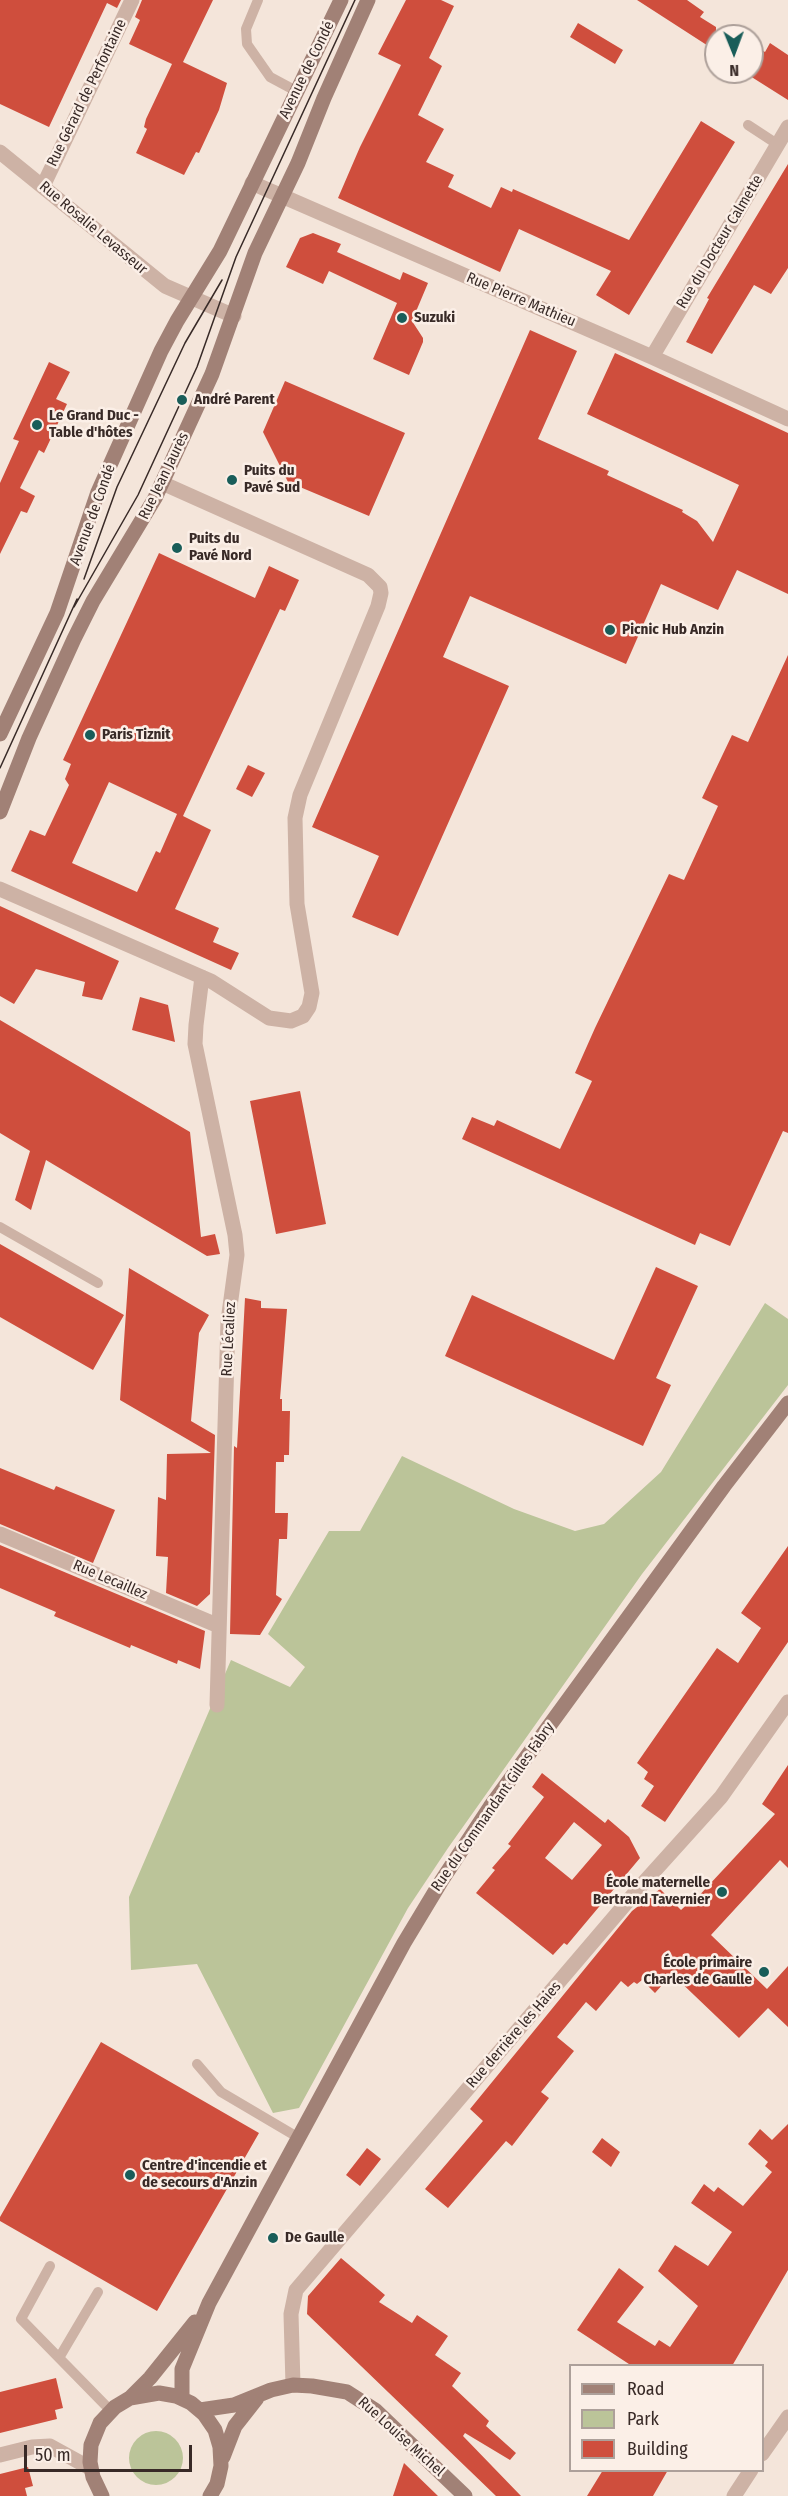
<!DOCTYPE html>
<html>
<head>
<meta charset="utf-8">
<style>
  body { margin:0 }
  #map { position:relative; width:788px; height:2496px; overflow:hidden; background:#f4e5da; font-family:"Fira Sans Condensed",sans-serif }
  canvas { display:block }
  .legend { position:absolute; left:569px; top:2364px; width:195px; height:108px; box-sizing:border-box; background:#fbefe7; border:2px solid #ada09a; margin:0; padding:8px 10px; list-style:none; font-size:18px; color:#382a27 }
  .legend li { display:flex; align-items:center; gap:12px; height:30px }
  .legend b { width:30px; border:2px solid #ada09a }
  .north { position:absolute; left:704px; top:24px; width:60px; height:60px; box-sizing:border-box; background:#fbefe7; border:2px solid #ada09a; border-radius:50%; rotate:179deg; font-size:16px; font-weight:700; line-height:24px; text-align:center; color:#382a27 }
  .north::after { content:''; display:block; margin:auto; width:21px; height:27px; background:#195d59; clip-path:polygon(50% 0,100% 100%,50% 72%,0 100%) }
  .scale { position:absolute; left:24px; top:2445px; width:168px; height:27px; box-sizing:border-box; border:3px solid #382a27; border-top:0; padding-left:8px; font-size:18px; line-height:21px; white-space:nowrap; color:#382a27; -webkit-text-stroke:4px #fbefe7; paint-order:stroke }
</style>
</head>
<body>
<div id="map">
<canvas width="788" height="2496"></canvas>
<ul class="legend">
<li><b style="height:8px;background:#a18176"></b>Road</li>
<li><b style="height:16px;background:#bbc499"></b>Park</li>
<li><b style="height:16px;background:#cf4e3d"></b>Building</li>
</ul>
<div class="north">N</div>
<div class="scale">50 m</div>
</div>
<script>
const g = document.querySelector('canvas').getContext('2d');
g.lineJoin = 'round';
function fill(path, color) { g.fillStyle = color; g.fill(path, 'evenodd'); }
const poly = rows => new Path2D(rows.map(r => 'M' + r).join(''));
function trace(path, color, width, dash) { g.strokeStyle = color; g.lineWidth = width; g.lineCap = dash ? 'butt' : 'round'; g.setLineDash(dash || []); g.stroke(path); }
function drawText(font, color, halo, rows, align = 'center') {
  g.font = font + ' "Fira Sans Condensed",sans-serif'; g.lineWidth = 5; g.setLineDash([]); g.textBaseline = 'middle'; g.strokeStyle = halo; g.fillStyle = color; for (const [text, x, y, turn = 0] of rows) {
    g.save(); g.translate(x, y); g.rotate((+turn || 0) * Math.PI / 180); g.textAlign = isNaN(turn) ? turn : align; if (halo) g.strokeText(text, 0, 0); g.fillText(text, 0, 0); g.restore();
  }
}
fill(poly([
  [765,1303,788,1319,788,1385,642,1574,448,1848,408,1908,299,2108,273,2113,197,1964,131,1970,129,1897,231,1660,290,1687,305,1667,268,1634,329,1531,360,1531,402,1456,514,1509,575,1531,604,1524,661,1472],
  '129 2458a27 27 0 1 1 54 0a27 27 0 1 1-54 0Z'
]), '#bbc499');
fill(poly([
  [0,0,121,0,117,8,107,3,49,127,0,104],
  [142,0,213,0,183,62,227,83,219,110,199,153,196,152,184,175,136,153,147,129,144,127,146,119,172,64,129,44,140,20,135,17],
  [406,0,441,0,454,6,429,58,442,66,418,115,444,129,426,162,454,175,448,187,491,208,501,187,512,192,513,189,629,240,701,121,735,142,629,315,596,295,611,271,519,229,500,272,338,198,360,147,401,65,378,54],
  [637,0,687,0,704,12,700,17,716,27,716,51],
  [578,23,623,50,615,64,570,37],
  [770,43,788,55,788,100,750,76,752,72,752,44,765,52],
  [788,164,788,268,771,294,754,285,712,354,686,342,709,299,707,298],
  [313,233,341,244,337,252,400,280,403,272,428,283,412,321,423,338,423,342,409,375,373,359,397,303,329,271,323,284,286,267,300,238],
  [530,330,577,351,538,439,609,471,607,475,683,510,682,512,697,521,713,542,739,485,587,414,615,353,788,433,788,594,737,570,718,610,661,584,626,664,470,596,443,657,509,686,398,936,352,917,379,856,312,827],
  [49,362,70,372,56,399,67,404,44,453,39,450,20,488,35,496,27,513,21,511,0,554,0,483,19,441,13,439],
  [285,381,405,433,369,516,288,482,263,432],
  [159,553,255,598,269,566,299,580,285,611,280,609,183,816,211,830,175,909,219,928,213,942,239,953,231,970,11,871,30,830,45,836,69,785,65,779,71,764,63,760],
  [109,782,177,814,160,853,156,851,137,892,72,863],
  [788,655,788,1133,783,1131,730,1246,700,1233,695,1245,462,1139,472,1117,494,1126,497,1120,560,1149,592,1081,575,1073,595,1028,669,874,684,880,718,806,702,798,732,735,748,742],
  [248,765,265,773,252,797,236,789],
  [0,906,119,961,102,1000,82,996,85,982,36,969,14,1004,0,996],
  [140,997,168,1005,175,1042,132,1030],
  [0,1020,190,1132,201,1237,215,1234,220,1254,207,1256,46,1160,31,1210,15,1200,30,1151,0,1133],
  [300,1091,326,1224,276,1234,250,1101],
  [0,1244,124,1315,93,1370,0,1317],
  [656,1267,698,1286,656,1378,671,1385,643,1446,445,1356,472,1295,614,1360],
  [129,1268,209,1315,199,1333,191,1421,215,1435,210,1594,197,1606,166,1593,168,1557,156,1556,158,1497,166,1500,167,1454,211,1453,120,1400],
  [245,1298,261,1301,261,1308,287,1309,280,1399,282,1399,282,1411,290,1411,289,1455,284,1455,284,1462,276,1462,275,1513,288,1513,287,1539,279,1539,276,1595,282,1599,260,1635,230,1634,234,1446,237,1448],
  [0,1468,54,1490,56,1486,115,1510,93,1563,0,1524],
  [0,1545,205,1631,200,1669,178,1660,177,1664,131,1645,130,1648,54,1616,56,1612,0,1588],
  [788,1546,788,1642,665,1822,641,1806,654,1786,644,1779,648,1772,637,1763,717,1648,738,1663,761,1628,741,1613],
  [788,1765,788,1868,780,1860,711,1935,767,1989,788,1966,788,2027,768,2008,739,2038,672,1974,655,1993,642,1980,637,1984,634,1982,628,1987,621,1981,596,2011,586,2002,557,2037,574,2051,541,2092,549,2098,512,2146,506,2141,448,2208,425,2189,483,2121,470,2109,632,1911,660,1889,681,1910,693,1899,695,1900,775,1814,762,1804],
  [542,1773,605,1823,608,1819,629,1837,640,1858,567,1945,564,1943,553,1955,476,1893,495,1870,492,1868,511,1846,508,1844,544,1797,532,1787],
  [574,1822,602,1845,572,1880,545,1858],
  [101,2042,259,2133,157,2311,0,2221,0,2217],
  [788,2124,788,2270,732,2366,632,2366,577,2330,619,2268,644,2287,617,2322,655,2346,659,2340,670,2347,698,2306,658,2271,675,2245,708,2266,732,2232,691,2203,704,2184,714,2192,718,2187,743,2206,772,2172,765,2166,768,2162,748,2144,760,2129,772,2140],
  [602,2138,620,2152,611,2167,592,2152],
  [367,2148,381,2159,360,2186,346,2175],
  [341,2258,385,2295,379,2302,412,2323,417,2315,448,2336,435,2355,461,2373,452,2386,489,2421,486,2426,516,2453,510,2460,465,2433,463,2436,521,2496,496,2496,307,2314,308,2296],
  [56,2378,63,2408,55,2410,57,2419,0,2433,0,2392],
  [404,2463,438,2496,393,2496],
  [28,2467,33,2486,25,2488,27,2496,0,2496,0,2474],
  [603,2470,668,2470,653,2496,587,2496]
]), '#cf4e3d');
trace(poly([
  [258,0,246,29,247,44,270,77,298,92],
  [748,125,777,144],
  [0,1227,98,1283],
  [197,2064,221,2092,299,2138],
  [50,2266,21,2319,111,2411],
  [59,2358,98,2292]
]), '#cdb2a5', 10);
trace(poly([
  [0,152,165,286,234,316],
  [252,183,652,357,788,419],
  [43,186,132,0],
  [652,357,788,127],
  [0,889,211,981,269,1018,291,1021,303,1016,309,1007,312,993,297,904,295,818,300,795,378,606,381,593,380,587,368,575,162,483],
  [202,977,196,1025,195,1044,235,1235,237,1255,228,1321,217,1705],
  [0,1534,219,1626],
  [293,2385,291,2314,296,2290,639,1888,721,1797,788,1702],
  [762,2454,788,2417],
  [0,2455,32,2447,50,2446,90,2468],
  [734,2496,751,2470]
]), '#cdb2a5', 15);
trace(poly([
  [0,734,57,613,98,492,161,351,177,321,220,251,341,0],
  [0,812,29,738,74,639,93,601,155,498,212,374,255,253,298,163,324,98,368,0],
  [130,2398,150,2378,195,2322],
  [182,2398,182,2369,209,2303,404,1943,442,1880,490,1807,724,1486,788,1403],
  [200,2410,234,2405,271,2390,293,2385,312,2386,347,2392,375,2410,465,2496],
  [223,2457,235,2426,257,2398],
  [102,2496,93,2477,90,2462,91,2445,100,2423,115,2407,130,2398,159,2393,176,2396,191,2403,204,2414,215,2430,220,2447,221,2466,217,2484,210,2496]
]), '#a18176', 15);
trace(poly([
  [84,579,117,487,185,343,222,280],
  [74,607,138,495,197,367,236,257,355,0],
  [0,768,77,599]
]), '#382a27', 1.5);
for (const [x, y, r, color] of [
  [402,318,6,"#195d59"],
  [182,400,6,"#195d59"],
  [37,425,6,"#195d59"],
  [232,480,6,"#195d59"],
  [177,548,6,"#195d59"],
  [610,630,6,"#195d59"],
  [90,735,6,"#195d59"],
  [722,1892,6,"#195d59"],
  [764,1972,6,"#195d59"],
  [130,2175,6,"#195d59"],
  [273,2238,6,"#195d59"]
]) { const dot = new Path2D(); dot.arc(x, y, r, 0, 2 * Math.PI); g.fillStyle = color; g.fill(dot); trace(dot, '#fbefe7', 2); }
drawText('15px', '#382a27', '#fbefe7', [
  ["Avenue de Condé",307,70,-64],
  ["Rue Gérard de Perfontaine",87,93,-64],
  ["Rue Rosalie Levasseur",93,228,40],
  ["Rue du Docteur Calmette",720,242,-59],
  ["Rue Pierre Mathieu",521,300,23],
  ["Rue Jean Jaurès",164,476,-64],
  ["Avenue de Condé",93,515,-70],
  ["Rue Lécaliez",229,1339,-87],
  ["Rue Lecaillez",110,1580,23],
  ["Rue du Commandant Gilles Fabry",493,1807,-55],
  ["Rue derrière les Haies",514,2035,-49],
  ["Rue Louise Michel",401,2437,42]
]);
drawText('bold 15px', '#382a27', '#fbefe7', [
  ["Suzuki",414,318],
  ["André Parent",194,400],
  ["Le Grand Duc -",49,416],
  ["Table d'hôtes",49,433],
  ["Puits du",244,471],
  ["Pavé Sud",244,488],
  ["Puits du",189,539],
  ["Pavé Nord",189,556],
  ["Picnic Hub Anzin",622,630],
  ["Paris Tiznit",102,735],
  ["École maternelle",710,1883,"right"],
  ["Bertrand Tavernier",710,1900,"right"],
  ["École primaire",752,1963,"right"],
  ["Charles de Gaulle",752,1980,"right"],
  ["Centre d'incendie et",142,2166],
  ["de secours d'Anzin",142,2183],
  ["De Gaulle",285,2238]
], 'left');
</script>
</body>
</html>
